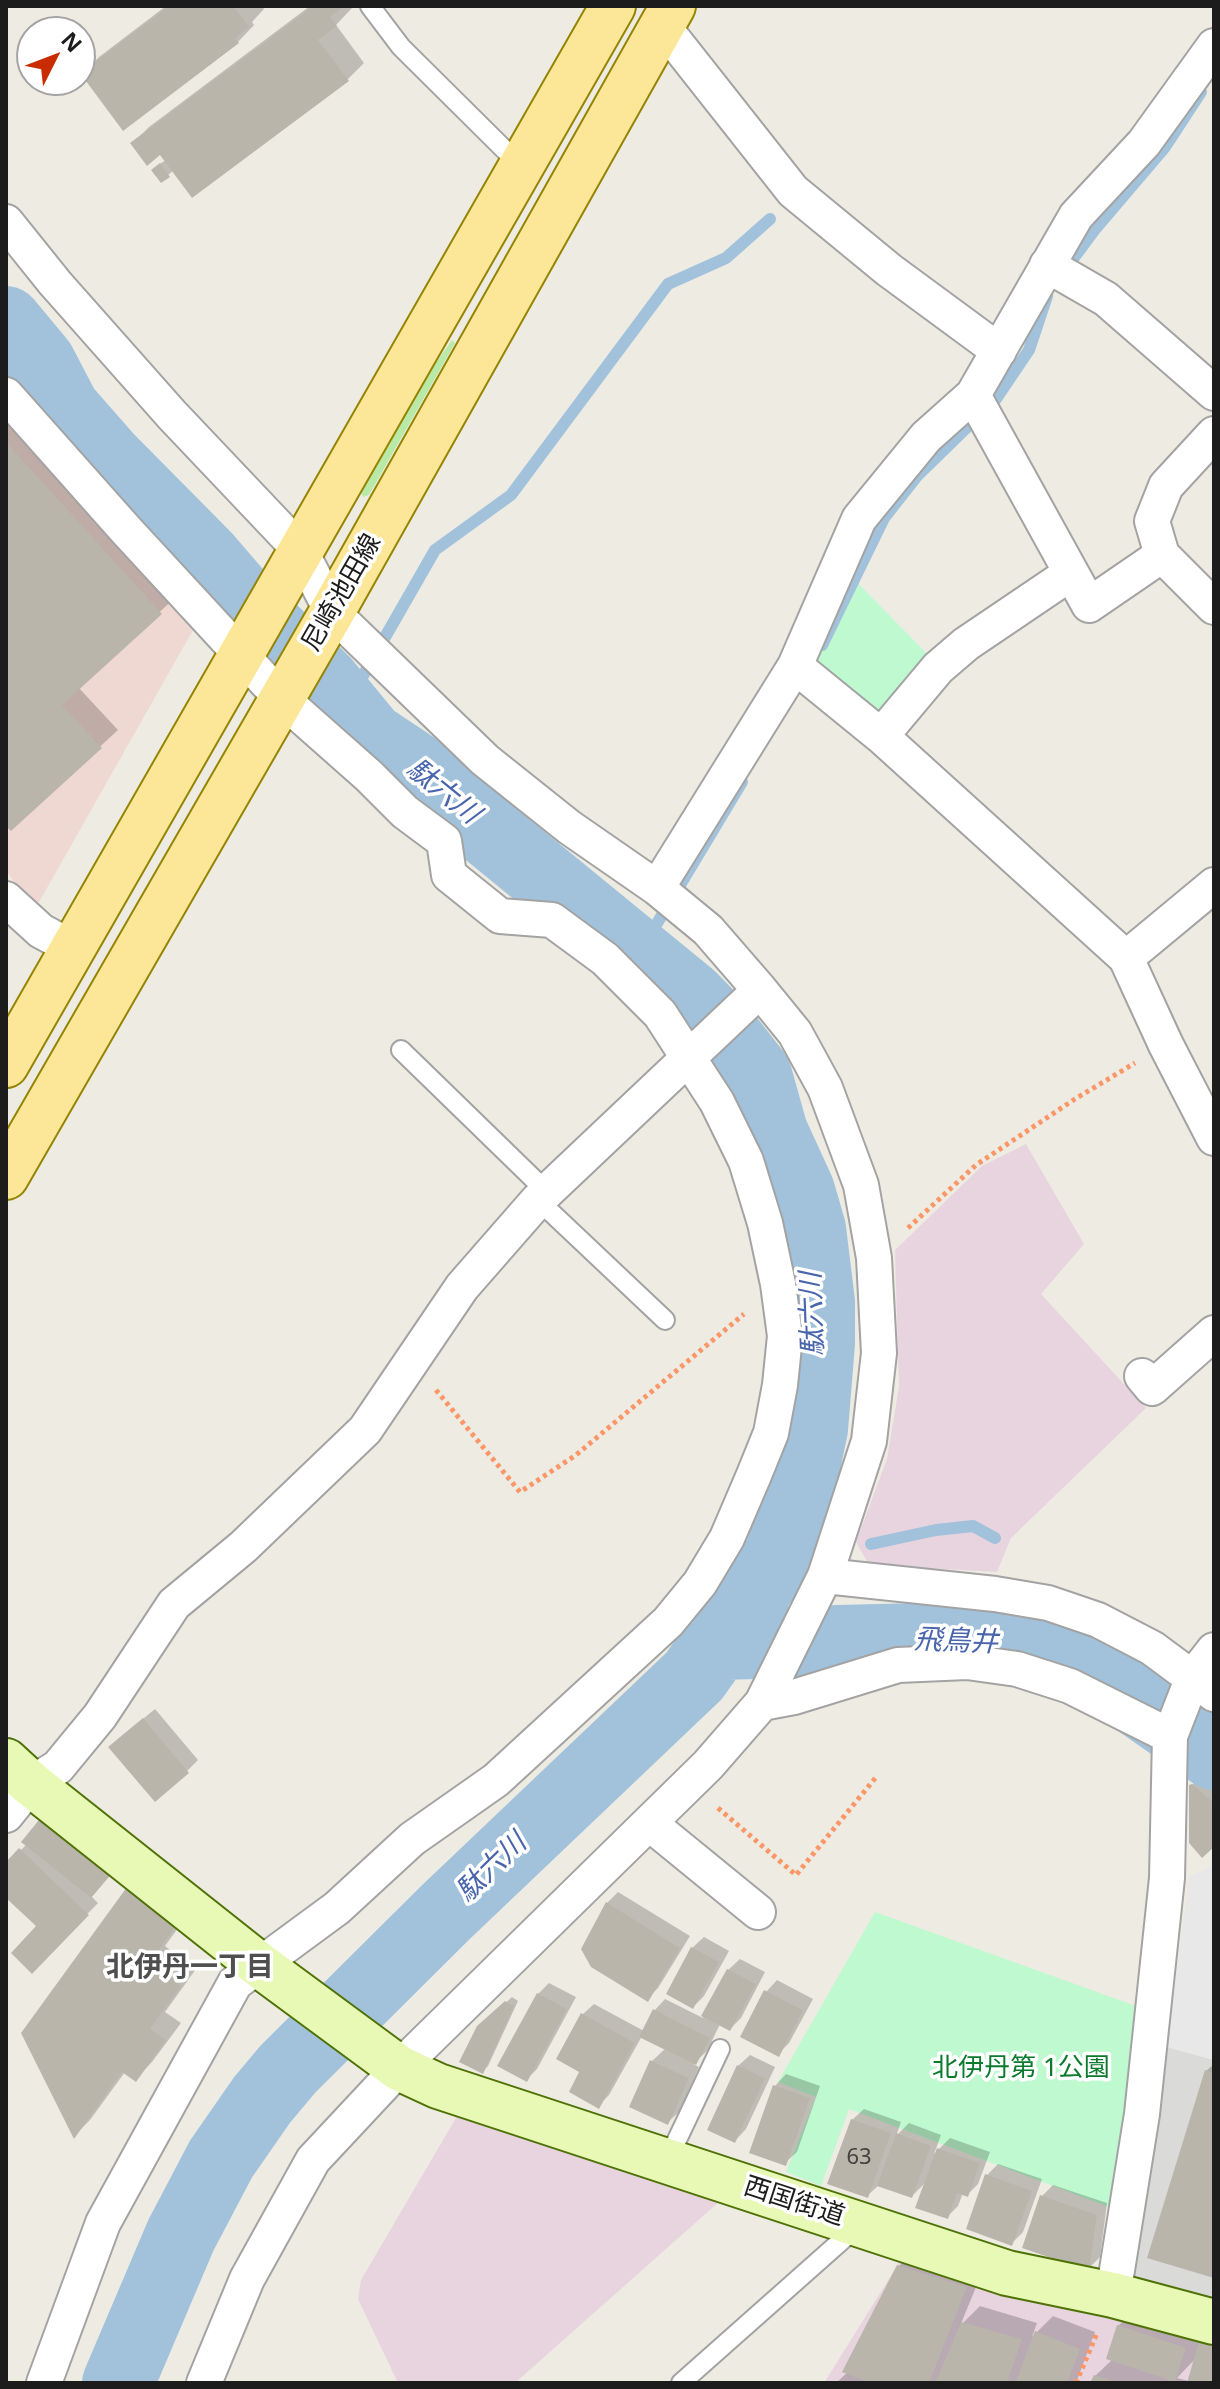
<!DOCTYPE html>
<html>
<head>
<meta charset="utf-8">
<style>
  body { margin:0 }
  #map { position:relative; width:1220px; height:2389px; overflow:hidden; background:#eeece2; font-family:"Noto Sans",sans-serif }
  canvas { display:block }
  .frame { position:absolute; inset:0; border:8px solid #1c1c1c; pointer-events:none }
  .north { position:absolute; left:16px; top:16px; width:80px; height:80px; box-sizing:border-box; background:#fff; border:2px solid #a4a4a4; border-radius:50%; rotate:48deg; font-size:22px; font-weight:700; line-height:32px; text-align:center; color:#1c1c1c }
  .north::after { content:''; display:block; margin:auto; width:28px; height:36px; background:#c92c00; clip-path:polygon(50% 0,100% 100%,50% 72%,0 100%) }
</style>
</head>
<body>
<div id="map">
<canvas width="1220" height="2389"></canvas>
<div class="frame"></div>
<div class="north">N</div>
</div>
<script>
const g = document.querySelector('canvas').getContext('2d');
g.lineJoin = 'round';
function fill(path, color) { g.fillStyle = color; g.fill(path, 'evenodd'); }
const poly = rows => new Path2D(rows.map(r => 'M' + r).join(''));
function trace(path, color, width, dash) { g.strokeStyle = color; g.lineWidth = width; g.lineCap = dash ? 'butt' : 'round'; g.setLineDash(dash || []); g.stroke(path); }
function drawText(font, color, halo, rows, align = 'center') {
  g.font = font + ' "Noto Sans","Noto Sans JP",sans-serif'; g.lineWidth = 7; g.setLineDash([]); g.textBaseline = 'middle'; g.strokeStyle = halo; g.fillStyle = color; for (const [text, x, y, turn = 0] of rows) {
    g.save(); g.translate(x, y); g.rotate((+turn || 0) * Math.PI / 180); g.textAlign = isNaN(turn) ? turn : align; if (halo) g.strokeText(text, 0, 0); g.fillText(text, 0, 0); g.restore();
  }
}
fill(poly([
  [1167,2047,1214,2060,1214,2314,1134,2279]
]), '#dadad9');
fill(poly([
  [6,399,201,616,34,911,6,870]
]), '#efd8d1');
fill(poly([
  [1026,1144,1084,1244,1041,1294,1146,1408,1011,1538,997,1572,869,1565,856,1542,887,1459,899,1387,895,1250,982,1166],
  [460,2111,729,2193,515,2383,398,2383,358,2299,361,2280],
  [902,2258,1214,2337,1214,2383,824,2383]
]), '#e7d4df');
fill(poly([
  [452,340,455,343,369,495,363,497,359,488,408,403]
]), '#b9e9a7');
fill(poly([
  [843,568,938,665,889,719,805,660],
  [875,1912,1136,2006,1114,2209,849,2109,821,2186,786,2172,816,2097,778,2082]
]), '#bef9cf');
fill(poly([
  [1214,1861,1214,2060,1167,2047,1189,1877,1209,1867]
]), '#e8e8e8');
fill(poly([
  [166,6,262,6,264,9,252,22,254,25,238,42,82,74,99,57],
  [310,6,351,6,352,8,336,25,364,63,347,80,174,170,161,181,158,165,166,160,160,152,133,143,149,127],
  [6,407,177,596,78,687,118,730,11,829,6,823],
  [155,1709,198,1760,187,1771,122,1736],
  [1204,1774,1214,1783,1214,1844,1191,1786],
  [27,1844,123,1859,91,1896,98,1903,32,1971,39,1926,6,1895,6,1865],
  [618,1892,690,1936,658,1988,647,1999,607,1903],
  [194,1906,165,1946,196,1969,165,2012,181,2023,152,2062,136,2079,125,2072,90,2120,74,2136,23,2033],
  [704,1937,729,1951,704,1996,693,2007,692,1948],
  [740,1959,765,1972,741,2018,730,2029,720,2024,707,2051,693,2064,699,2067,679,2112,667,2123,652,2061,666,2048,642,2036,609,2095,598,2106,582,2072,582,2015,594,2004,644,2031,654,2011,665,1999,703,2018,728,1970],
  [777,1980,813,1999,789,2043,778,2054,766,1992],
  [549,1983,576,1997,537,2069,526,2080,538,1994],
  [512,1997,518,2001,488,2066,483,2071,479,2027],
  [750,2055,775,2067,746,2129,735,2141,738,2066],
  [1214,2064,1214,2276,1206,2071],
  [786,2074,820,2086,797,2152,785,2163,775,2086],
  [864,2109,901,2122,896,2136,909,2123,941,2135,934,2154,950,2138,990,2152,978,2184,967,2195,963,2193,958,2206,947,2217,927,2181,912,2196,879,2185,867,2196,852,2120],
  [998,2164,1042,2179,1023,2232,1012,2243,987,2175],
  [1053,2185,1107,2203,1100,2257,1089,2268,1041,2197],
  [916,2250,983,2270,960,2326,980,2306,1037,2323,1032,2337,1053,2316,1095,2332,1076,2383,836,2383,848,2372,899,2266],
  [1135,2310,1214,2324,1214,2383,1093,2383,1095,2376,1113,2359,1118,2326],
  [1196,2358,1189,2381,1177,2378]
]), '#0003');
trace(poly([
  [1064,271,1096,228,1165,147,1201,92],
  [822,645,884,518,917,476,996,399,1029,350,1047,296],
  [345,707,435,550,511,495,668,284,726,258,770,219],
  [638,955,742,782],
  [871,1544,936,1530,973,1526,995,1538]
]), '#a2c2dc', 12);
trace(poly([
  [6,322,40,363,64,409,107,458,205,557,248,607,324,682,370,738,412,766,481,826,690,997,717,1025,756,1075,772,1132,799,1191,810,1229,819,1302,819,1343,812,1429,794,1514,779,1557,694,1676,446,1912,288,2069,262,2100,221,2159,181,2235,118,2383],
  [717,1644,959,1638,982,1638,1011,1643,1069,1662,1115,1685,1214,1754]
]), '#a2c2dc', 72);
fill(poly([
  [169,6,233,6,249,27,235,38,239,43,123,131,80,73],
  [313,6,338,6,341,9,330,17,337,26,318,40,349,81,192,198,160,155,147,166,130,143],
  [160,163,170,177,161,183,151,170],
  [6,442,162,614,62,705,102,748,11,831,6,826],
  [143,1718,189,1773,155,1802,108,1747],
  [1192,1784,1214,1803,1214,1847,1202,1858,1189,1843,1189,1785],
  [43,1815,114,1871,91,1898,21,1842],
  [19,1848,89,1915,32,1974,11,1953,36,1926,6,1898,6,1862],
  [127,1887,178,1923,150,1963,181,1986,150,2029,166,2040,136,2082,122,2072,74,2139,21,2033],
  [606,1902,680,1948,648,2002,591,1967,581,1949],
  [691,1947,719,1962,693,2009,666,1994],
  [727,1969,756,1984,730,2031,701,2016],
  [764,1990,803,2010,779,2057,740,2037],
  [537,1993,567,2009,527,2082,497,2066],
  [505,2001,514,2006,483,2074,459,2062,477,2026],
  [653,2009,710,2038,696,2065,639,2037],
  [581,2013,635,2043,599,2109,569,2092,579,2072,556,2059],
  [650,2060,689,2078,668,2125,629,2107],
  [737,2065,765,2078,735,2143,707,2130],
  [1205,2070,1214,2073,1214,2278,1147,2258],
  [773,2085,810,2098,786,2166,749,2153],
  [851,2119,891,2133,868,2198,827,2184],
  [896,2133,931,2146,912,2198,877,2186],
  [937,2148,980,2163,968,2197,957,2193,948,2219,915,2208],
  [985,2174,1032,2191,1012,2246,966,2229],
  [1040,2195,1097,2215,1089,2271,1022,2248],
  [897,2265,967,2287,929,2383,870,2383,842,2372],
  [961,2322,1022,2339,1007,2383,935,2383],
  [1117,2325,1186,2348,1175,2382,1106,2359],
  [1035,2331,1080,2349,1067,2383,1015,2383],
  [1201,2334,1214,2338,1214,2383,1187,2383],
  [1094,2375,1118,2382,1118,2383,1090,2383]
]), '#bab5ab');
const lane = poly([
  [370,6,401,47,521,166],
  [401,1050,547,1192],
  [538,1200,665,1320],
  [667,2161,720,2049],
  [681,2383,858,2226]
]);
const street = poly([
  [662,25,793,191,889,270,999,351],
  [6,222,55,283,172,415,300,550,332,612,485,760,569,827,657,888,708,930,760,990,795,1033,825,1088,861,1185,874,1258,879,1353,869,1441,825,1576,762,1703,708,1765,399,2068,313,2160,247,2279,204,2383],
  [1047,265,1106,299,1214,393],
  [6,395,126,530,282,699,369,776,405,812,444,841,449,875,500,916,552,920,605,959,660,1014,717,1102,746,1161,765,1223,778,1284,785,1336,780,1385,771,1433,754,1475,727,1538,700,1583,668,1622,496,1780,412,1839,337,1908,235,1983,103,2223,44,2383],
  [973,395,1089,605,1162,555,1214,607],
  [1162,555,1152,521,1166,486,1214,434],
  [795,666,881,736,1126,958,1166,1045,1214,1138],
  [881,736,938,668,966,644,1071,573],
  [657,888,795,666,859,519,926,437,973,395,1076,216,1144,143,1214,46],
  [6,899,41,931,73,948],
  [1126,958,1214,885],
  [1142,1376,1152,1388,1214,1333],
  [825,1576,995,1594,1048,1603,1098,1620,1152,1648,1214,1694],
  [762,1703,794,1697,898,1665,967,1662,1017,1669,1070,1686,1170,1736],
  [6,1815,31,1784,58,1767,100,1716,174,1604,243,1547,365,1430,462,1287,538,1200,760,990],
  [649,1823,758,1912],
  [1113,2295,1142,2114,1167,1878,1170,1736,1193,1677,1214,1650]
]);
const secondary = poly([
  [6,1761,31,1784,258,1964,399,2068,438,2086,1007,2273,1113,2295,1214,2322]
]);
const primary = poly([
  [6,1065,613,6],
  [6,1177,332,612,673,6]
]);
trace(lane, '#a3a3a3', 22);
trace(street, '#a3a3a3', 38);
trace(secondary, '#4e7205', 48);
trace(primary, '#958400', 48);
trace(poly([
  [908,1228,976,1165,1075,1099,1135,1063],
  [436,1390,520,1492,576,1455,744,1314],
  [718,1808,796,1875,877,1776],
  [1076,2383,1097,2333]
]), '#fa9667', 5, [4, 4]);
trace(lane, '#fff', 18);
trace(street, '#fff', 34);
trace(secondary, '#e7f9b5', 44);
trace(primary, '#fce799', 44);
drawText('22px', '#444240', null, [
  ["63",859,2158]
]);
drawText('26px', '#1c1c1c', '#fff', [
  ["尼崎池田線",342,593,-60],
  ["西国街道",794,2202,18]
]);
drawText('26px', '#0b7a2c', '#fff', [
  ["北伊丹第 1公園",1021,2069]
]);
drawText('italic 28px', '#4965ab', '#fff', [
  ["駄六川",443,792,39],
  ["駄六川",813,1314,-92],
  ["飛鳥井",956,1642,2],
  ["駄六川",492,1868,-44]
]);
drawText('bold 28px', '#4f4f4f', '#fff', [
  ["北伊丹一丁目",190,1968]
]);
</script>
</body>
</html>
